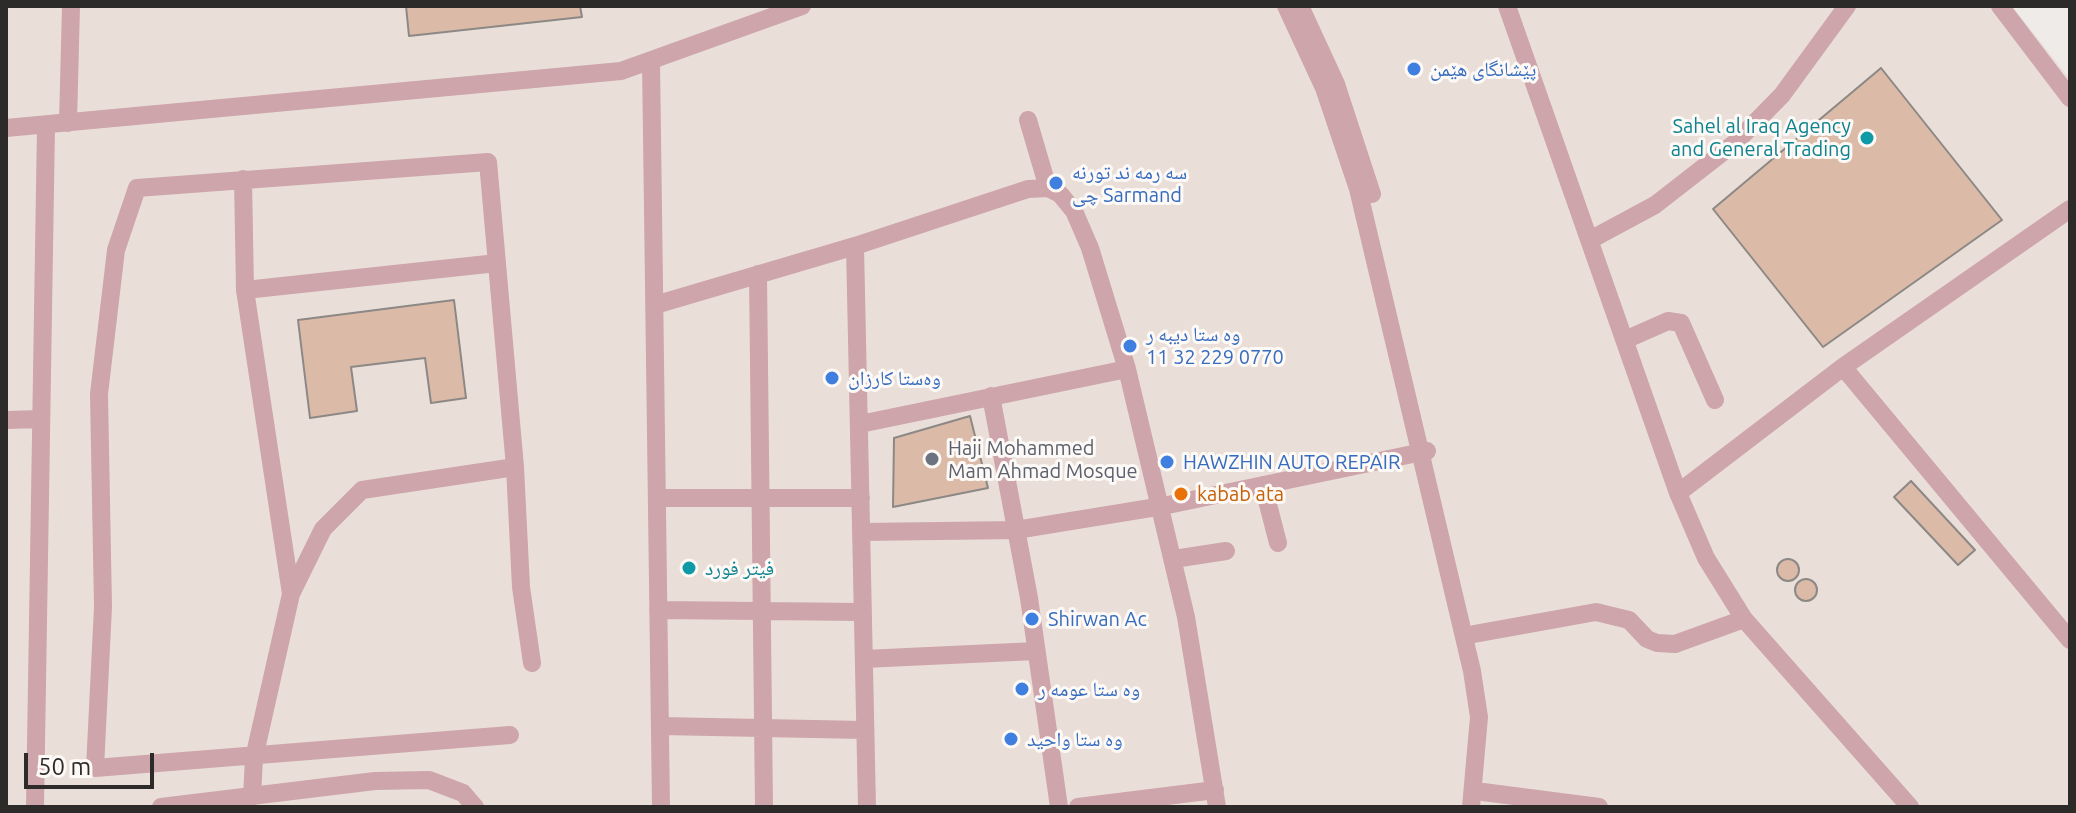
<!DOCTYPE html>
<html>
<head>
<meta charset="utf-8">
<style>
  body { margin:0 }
  #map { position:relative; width:2076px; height:813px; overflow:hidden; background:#efebe9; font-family:Ubuntu,sans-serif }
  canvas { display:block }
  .frame { position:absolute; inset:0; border:8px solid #2d2b2a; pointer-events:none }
  .scale { position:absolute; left:24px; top:753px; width:130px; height:36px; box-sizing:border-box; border:4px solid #2d2b2a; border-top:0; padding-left:10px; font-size:24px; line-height:28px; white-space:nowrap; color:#2d2b2a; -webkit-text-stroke:6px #fdf9f6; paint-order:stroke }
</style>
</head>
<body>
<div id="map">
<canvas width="2076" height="813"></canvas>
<div class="frame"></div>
<div class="scale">50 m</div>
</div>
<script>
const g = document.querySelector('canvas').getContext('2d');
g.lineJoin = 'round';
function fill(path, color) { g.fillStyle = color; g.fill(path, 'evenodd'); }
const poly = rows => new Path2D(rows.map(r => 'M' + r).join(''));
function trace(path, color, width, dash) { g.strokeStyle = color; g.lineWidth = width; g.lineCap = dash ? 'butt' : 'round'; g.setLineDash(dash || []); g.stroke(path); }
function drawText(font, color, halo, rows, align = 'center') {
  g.font = font + ' Ubuntu,"Noto Naskh Arabic",sans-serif'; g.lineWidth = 6; g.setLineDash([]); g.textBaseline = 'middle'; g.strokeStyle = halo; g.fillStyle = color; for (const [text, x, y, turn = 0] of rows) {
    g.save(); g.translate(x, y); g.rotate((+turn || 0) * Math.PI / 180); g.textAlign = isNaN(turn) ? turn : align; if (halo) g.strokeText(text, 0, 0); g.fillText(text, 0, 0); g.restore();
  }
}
fill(poly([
  [6,6,2012,6,2070,79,2070,807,6,807]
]), '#eadfd8');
const building = poly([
  [406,6,580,6,582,17,409,36,406,6],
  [1881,68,2002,220,1823,347,1713,209,1881,68],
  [454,300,466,398,431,403,425,358,351,367,357,411,310,418,298,320,454,300],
  [970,416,988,488,893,507,894,438,970,416],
  [1911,481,1975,550,1958,565,1894,497,1911,481],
  '1777 570a11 11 0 1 1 22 0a11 11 0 1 1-22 0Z',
  '1795 590a11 11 0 1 1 22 0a11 11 0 1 1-22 0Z'
]);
fill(building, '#dbbba7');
trace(building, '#8c8886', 2);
trace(poly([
  [1286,6,1324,88,1358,189,1472,671,1479,717,1471,807],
  [1300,6,1336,84,1372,194],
  [1507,6,1678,493,1706,558,1744,619,1910,807],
  [2000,6,2070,98],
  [651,61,661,807],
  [1028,120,1048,188],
  [68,123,71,6],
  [6,128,621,71,802,6],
  [243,179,245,290,291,594,254,758,252,797],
  [1590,240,1655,205,1736,142,1782,95,1847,6],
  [855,246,867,807],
  [758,274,764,807],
  [245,290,497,263],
  [655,305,855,246,1028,189,1048,188,1060,194,1074,211,1090,248,1127,369,1186,617,1217,807],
  [1625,340,1668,321,1681,323,1715,400],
  [1843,367,2070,640],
  [991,396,1029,598,1059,807],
  [6,420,41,419],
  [860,424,1127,369],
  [1263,485,1278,543],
  [1678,493,1843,367,2070,209],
  [657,498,861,498],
  [862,532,1016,530,1163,506,1427,451],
  [1174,559,1226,551],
  [291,594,323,529,362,490,515,467],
  [658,610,863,612],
  [1474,634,1596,612,1629,620,1647,639,1657,643,1675,644,1744,619],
  [864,659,1036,651],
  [660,726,865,730],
  [510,735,95,768,103,607,99,394,116,250,137,188,488,162,515,467,521,587,532,663],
  [1483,792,1599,807],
  [35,807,46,126],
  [161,807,375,781,429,780,463,793,475,807],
  [1078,807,1215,790]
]), '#cda5ab', 18);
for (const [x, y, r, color] of [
  [1414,69,8,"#3f7fe0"],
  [1867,138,8,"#0f9aa8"],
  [1056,183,8,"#3f7fe0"],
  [1130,346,8,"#3f7fe0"],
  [832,378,8,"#3f7fe0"],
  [932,459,8,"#6b7280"],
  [1167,462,8,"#3f7fe0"],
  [1181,494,8,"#e8710a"],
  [689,568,8,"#0f9aa8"],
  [1032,619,8,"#3f7fe0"],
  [1022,689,8,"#3f7fe0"],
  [1011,739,8,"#3f7fe0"]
]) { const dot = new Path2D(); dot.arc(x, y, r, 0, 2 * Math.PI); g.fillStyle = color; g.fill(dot); trace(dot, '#fdf9f6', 3); }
drawText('20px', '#366cbe', '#fdf9f6', [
  ["پێشانگای هێمن",1430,69],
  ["سه رمه ند تورنه",1072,172],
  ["چی Sarmand",1072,195],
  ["وه ستا دیبه ر",1146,334],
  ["11 32 229 0770",1146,357],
  ["وەستا کارزان",848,378],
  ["HAWZHIN AUTO REPAIR",1183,462],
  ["Shirwan Ac",1048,619],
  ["وه ستا عومه ر",1038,689],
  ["وه ستا واحید",1027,739]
], 'left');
drawText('20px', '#0d838f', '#fdf9f6', [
  ["Sahel al Iraq Agency",1851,126],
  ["and General Trading",1851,149],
  ["فيتر فورد",705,568,"left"]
], 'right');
drawText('20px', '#5b616d', '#fdf9f6', [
  ["Haji Mohammed",948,448],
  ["Mam Ahmad Mosque",948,471]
], 'left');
drawText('20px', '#c56008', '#fdf9f6', [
  ["kabab ata",1197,494]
], 'left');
</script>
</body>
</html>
